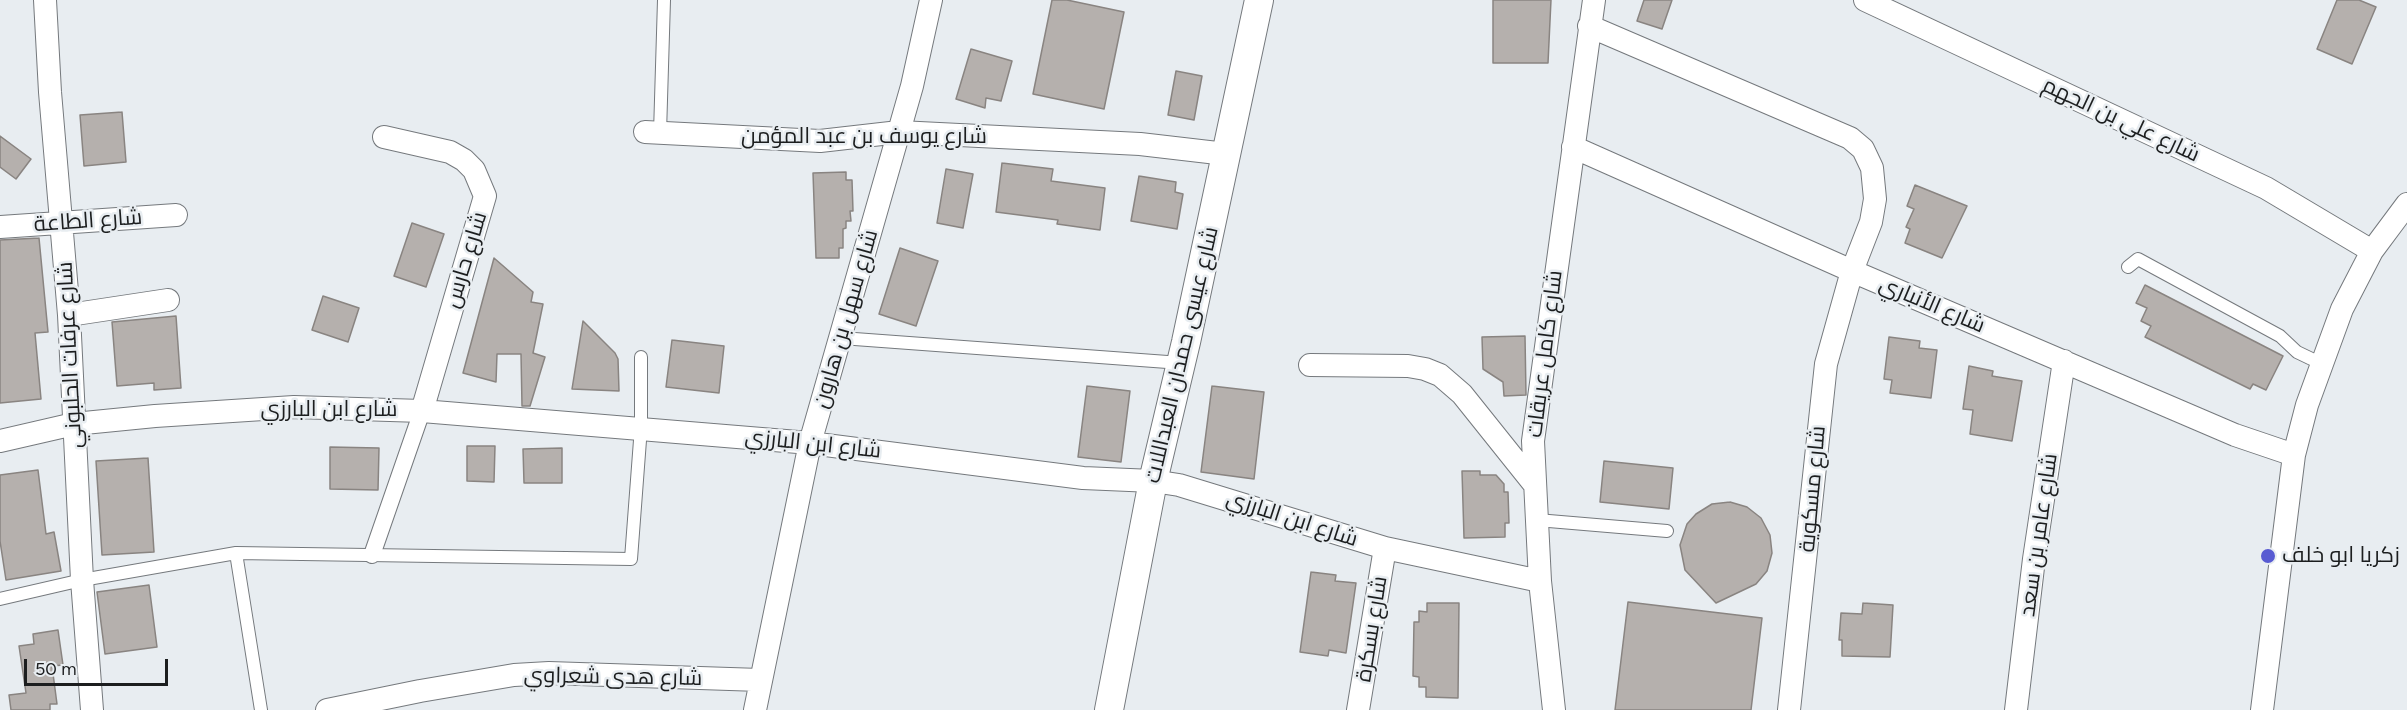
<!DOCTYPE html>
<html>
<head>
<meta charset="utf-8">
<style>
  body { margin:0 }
  #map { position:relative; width:2407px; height:710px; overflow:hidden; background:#e8edf1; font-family:Figtree,sans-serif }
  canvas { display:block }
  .scale { position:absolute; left:24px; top:659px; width:144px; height:27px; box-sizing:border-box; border:3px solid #1c1e1f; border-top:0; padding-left:8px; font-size:18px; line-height:21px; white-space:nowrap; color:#1c1e1f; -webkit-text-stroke:4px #e8edf1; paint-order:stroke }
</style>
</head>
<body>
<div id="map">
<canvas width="2407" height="710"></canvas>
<div class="scale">50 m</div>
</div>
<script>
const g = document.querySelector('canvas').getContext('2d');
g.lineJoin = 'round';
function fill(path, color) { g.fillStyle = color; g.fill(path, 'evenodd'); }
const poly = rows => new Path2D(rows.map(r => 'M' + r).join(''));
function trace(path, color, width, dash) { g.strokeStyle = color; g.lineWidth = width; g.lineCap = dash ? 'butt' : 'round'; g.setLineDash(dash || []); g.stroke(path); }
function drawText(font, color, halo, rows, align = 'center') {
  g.font = font + ' Figtree,Cairo,sans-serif'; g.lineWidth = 5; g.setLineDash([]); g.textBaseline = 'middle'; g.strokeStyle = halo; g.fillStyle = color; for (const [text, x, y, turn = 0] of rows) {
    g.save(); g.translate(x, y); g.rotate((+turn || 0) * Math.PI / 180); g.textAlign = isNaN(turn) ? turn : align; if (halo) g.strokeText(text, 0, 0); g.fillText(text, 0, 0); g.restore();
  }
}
const building = poly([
  [1052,0,1067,0,1124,12,1104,109,1033,94,1052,0],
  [1493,0,1551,0,1548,63,1493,63,1493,0],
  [1644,0,1672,0,1662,29,1637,21,1644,0],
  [2337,0,2359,0,2376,7,2352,64,2317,49,2337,0],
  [971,49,1012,61,1001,101,986,98,985,108,956,99,971,49],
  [1176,71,1202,76,1194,120,1168,115,1176,71],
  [122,112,126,162,84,166,80,115,122,112],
  [0,136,31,159,16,179,0,167,0,136],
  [1002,163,1053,169,1051,181,1105,188,1100,230,1057,224,1058,220,996,212,1002,163],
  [946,169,973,174,963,228,937,223,946,169],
  [846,172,846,180,852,180,853,211,850,211,851,221,846,221,846,228,843,229,843,248,839,248,839,258,816,258,813,173,846,172],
  [1139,176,1176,182,1175,192,1183,194,1177,229,1131,221,1139,176],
  [1915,185,1967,206,1942,258,1905,243,1910,229,1906,227,1914,209,1907,206,1915,185],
  [412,223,444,234,426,287,394,276,412,223],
  [39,238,48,332,35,333,41,399,0,403,0,240,39,238],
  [900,248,938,261,916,326,879,314,900,248],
  [494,258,533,292,531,302,543,304,533,353,545,357,530,406,522,406,521,354,497,354,496,382,463,373,494,258],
  [2145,285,2283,356,2266,390,2253,384,2250,389,2145,337,2151,326,2141,321,2147,308,2136,303,2145,285],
  [323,296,359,308,348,342,312,330,323,296],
  [176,316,181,388,154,390,154,383,117,386,112,322,176,316],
  [583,321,615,353,618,359,619,391,572,389,583,321],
  [1525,336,1526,395,1504,396,1503,382,1483,369,1482,337,1525,336],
  [1889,337,1920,341,1919,348,1937,350,1931,398,1890,393,1892,380,1884,379,1889,337],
  [672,340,724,346,719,393,666,387,672,340],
  [1969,366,1993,371,1992,376,2022,381,2012,441,1970,434,1973,410,1963,409,1969,366],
  [1087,386,1130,391,1121,462,1078,457,1087,386],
  [1212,386,1264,392,1254,479,1201,472,1212,386],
  [467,446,495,446,494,482,467,481,467,446],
  [330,447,379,448,378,490,330,489,330,447],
  [562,448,562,483,524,483,523,449,562,448],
  [148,458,154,552,102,555,96,461,148,458],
  [1604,461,1673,468,1669,509,1600,502,1604,461],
  [38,470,46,534,54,532,61,571,6,580,0,541,0,475,38,470],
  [1462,471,1480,471,1480,475,1496,475,1504,484,1504,492,1508,492,1509,523,1505,523,1505,537,1464,538,1462,471],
  [1730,502,1747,507,1761,518,1770,535,1772,553,1767,571,1756,584,1716,603,1685,570,1680,545,1687,524,1696,514,1712,504,1730,502],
  [1311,572,1336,575,1335,581,1356,583,1346,653,1329,650,1328,656,1300,652,1311,572],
  [149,585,157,647,105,654,97,592,149,585],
  [1628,602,1762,618,1751,710,1615,710,1628,602],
  [1427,603,1459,603,1458,698,1426,697,1426,687,1419,687,1419,677,1413,676,1414,622,1419,622,1419,611,1427,612,1427,603],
  [1863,603,1893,605,1890,657,1842,656,1842,640,1839,640,1841,613,1862,614,1863,603],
  [58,630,63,665,52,666,57,704,50,704,50,710,11,710,9,695,26,693,19,646,34,644,33,634,58,630]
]);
fill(building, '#b5b0ad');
trace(building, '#898481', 1.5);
const service = poly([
  [660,133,664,0],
  [2128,267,2138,259,2280,336,2297,352,2320,363],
  [841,338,1181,363],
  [1537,520,1667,531],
  [236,553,261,710],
  [0,599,82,580,236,553,631,559,641,427,641,357]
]);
const pedestrian = poly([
  [372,555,422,411]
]);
const minor = poly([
  [45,0,50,92,69,315,82,580,92,710],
  [1865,0,2266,188,2372,251],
  [1589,26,1850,138,1863,149,1872,168,1875,199,1871,222,1852,271,1826,364,1789,710],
  [645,132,820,141,899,132,1140,144,1226,154],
  [384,137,450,152,464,160,474,170,485,196,422,411],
  [1573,147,1852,271,2235,435,2294,455],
  [0,227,176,215],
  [69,315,168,300],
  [1310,365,1408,366,1425,369,1440,375,1462,394,1534,484],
  [0,441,74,424,155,416,294,407,422,411,810,443,1083,478,1153,481,1179,485,1385,548,1540,581],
  [327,710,420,691,514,675,549,673,760,680],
  [755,710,810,443,912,86,931,0],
  [1358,710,1385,548],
  [1554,710,1540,581,1533,441,1594,0],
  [2016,710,2034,559,2064,361],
  [2262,710,2294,455,2307,405,2342,309,2372,251,2407,204]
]);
const tertiary = poly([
  [1109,710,1153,481,1186,342,1259,0]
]);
trace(service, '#75797d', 14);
trace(pedestrian, '#75797d', 18);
trace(minor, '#75797d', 24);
trace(tertiary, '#75797d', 30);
trace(service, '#fff', 12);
trace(pedestrian, '#fff', 16);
trace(minor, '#fff', 22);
trace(tertiary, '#fff', 28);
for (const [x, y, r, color] of [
  [2268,556,8,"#585bd2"]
]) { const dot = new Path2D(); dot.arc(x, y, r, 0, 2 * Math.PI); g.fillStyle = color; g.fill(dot); trace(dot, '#e8edf1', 2); }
drawText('22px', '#1c1e1f', '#e8edf1', [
  ["شارع علي بن الجهم",2121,120,25],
  ["شارع يوسف بن عبد المؤمن",864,137],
  ["شارع الطاعة",88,221,-4],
  ["شارع حارس",466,260,-73],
  ["شارع الأنباري",1932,305,23],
  ["شارع سهل بن هارون",846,319,-74],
  ["شارع كامل عريقات",1545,354,-83],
  ["شارع عرفات الحلبوني",70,355,-93],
  ["شارع عيسى حمدان العبداللات",1182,355,-77],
  ["شارع ابن البارزي",329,410],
  ["شارع ابن البارزي",813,444,6],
  ["شارع مسكوية",1813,489,-85],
  ["شارع ابن البارزي",1292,519,18],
  ["شارع عامر بن سعد",2039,535,-82],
  ["شارع بسكرة",1372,629,-81],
  ["شارع هدى شعراوي",613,677,1]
]);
drawText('22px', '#1c1e1f', '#e8edf1', [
  ["زكريا ابو خلف",2282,556]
], 'left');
</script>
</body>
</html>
